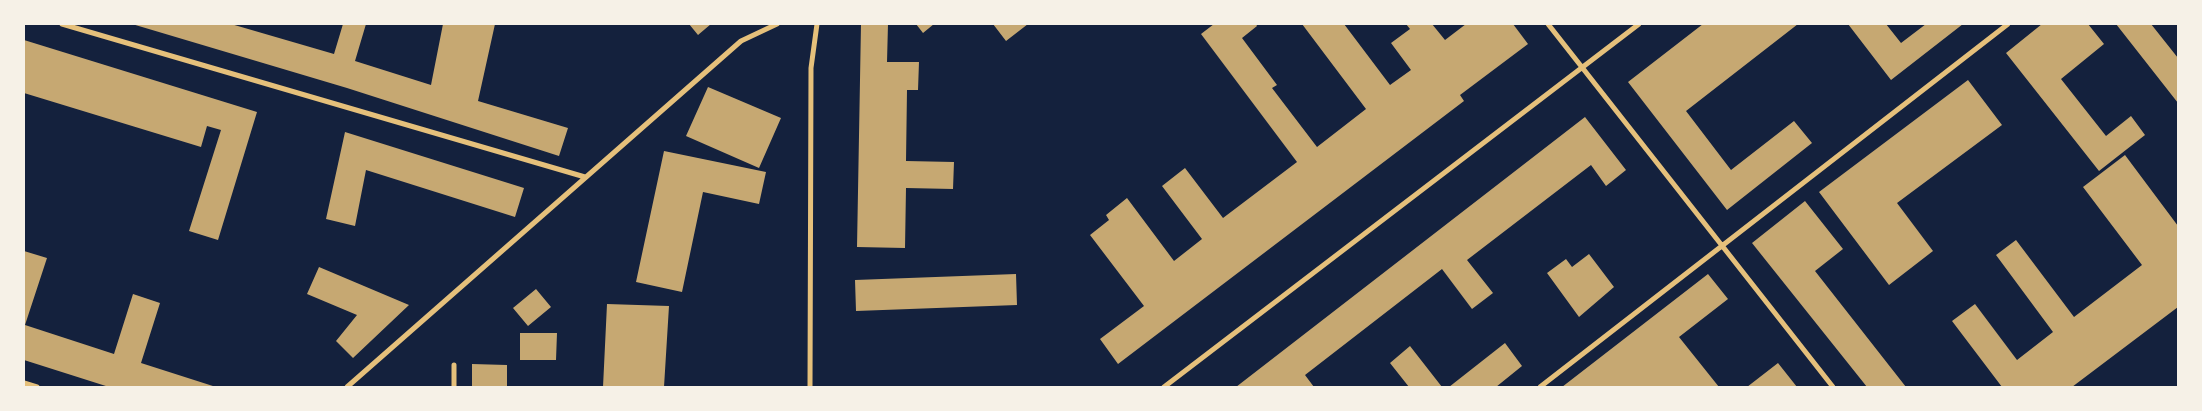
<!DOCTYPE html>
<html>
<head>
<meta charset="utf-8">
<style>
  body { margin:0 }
  #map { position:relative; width:2202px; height:411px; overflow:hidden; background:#14213d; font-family:Roboto,sans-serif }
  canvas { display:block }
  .frame { position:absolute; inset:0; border:25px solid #f6f1e7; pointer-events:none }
</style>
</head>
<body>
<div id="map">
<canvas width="2202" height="411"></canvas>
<div class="frame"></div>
</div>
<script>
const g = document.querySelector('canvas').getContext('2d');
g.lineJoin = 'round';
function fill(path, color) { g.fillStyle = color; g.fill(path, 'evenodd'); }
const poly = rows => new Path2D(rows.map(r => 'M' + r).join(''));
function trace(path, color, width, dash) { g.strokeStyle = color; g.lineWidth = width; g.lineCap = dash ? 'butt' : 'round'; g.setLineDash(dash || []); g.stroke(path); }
fill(poly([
  [132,24,231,24,334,54,343,24,366,24,355,61,431,85,443,24,495,24,478,101,568,128,559,156,347,88],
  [689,24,711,24,698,35],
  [861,24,888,24,887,62,919,62,918,90,907,90,906,161,954,162,953,189,906,188,905,248,857,247],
  [916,24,934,24,923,33],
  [993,24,1028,24,1006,41],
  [1214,24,1256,24,1257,26,1242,38,1277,85,1272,88,1317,147,1366,109,1302,24,1344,24,1390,85,1411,70,1391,43,1410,29,1406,24,1432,24,1445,40,1466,24,1513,24,1528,44,1460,95,1464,101,1118,364,1100,339,1144,306,1090,235,1109,220,1106,215,1127,198,1174,261,1202,239,1162,186,1185,168,1223,218,1297,162,1201,34],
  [1703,24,1798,24,1686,111,1731,170,1794,121,1812,143,1727,210,1628,82],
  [1848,24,1886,24,1901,43,1926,24,1963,24,1891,80],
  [2042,24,2088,24,2104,44,2061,79,2106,136,2131,116,2145,135,2099,171,2006,53],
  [2116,24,2151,24,2178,58,2178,103],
  [24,40,257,112,218,240,189,231,221,130,207,126,201,147,24,93],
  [1968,80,2002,125,1897,203,1933,251,1889,285,1819,192],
  [708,87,781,118,759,168,686,136],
  [1585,117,1626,170,1606,186,1591,165,1467,260,1493,293,1472,309,1442,269,1305,375,1314,387,1236,387],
  [345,132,524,188,515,217,366,170,355,226,326,219],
  [664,151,766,172,759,204,703,192,682,292,636,282],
  [2125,155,2178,226,2178,307,2072,387,2002,387,1952,321,1975,304,2017,360,2053,332,1996,255,2016,240,2074,317,2142,265,2083,187],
  [1805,201,1843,249,1815,271,1906,387,1867,387,1752,243],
  [24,251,47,258,25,325,114,354,133,294,160,303,141,363,216,387,109,387,24,360],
  [1589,254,1614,287,1579,317,1547,273,1566,259,1572,267],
  [319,267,409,305,353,358,336,341,357,315,307,294],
  [1016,274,1017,305,856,311,855,280],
  [1708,274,1728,299,1679,337,1719,387,1562,387],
  [536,289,551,307,528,326,513,308],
  [607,304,669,306,664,387,603,387],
  [520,333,557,333,556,360,520,360],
  [1505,343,1522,366,1496,387,1449,387],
  [1410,346,1442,387,1409,387,1390,363],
  [1778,363,1797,387,1747,387],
  [472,364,507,365,507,387,472,387]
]), '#c6a872');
trace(poly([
  [62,24,585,177],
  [1548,24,1833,387],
  [24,383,37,387],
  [347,387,741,41,777,24],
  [454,387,454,365],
  [810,387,811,68,817,24],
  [1164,387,1639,24],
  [1540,387,2008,24]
]), '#e5c07b', 5);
</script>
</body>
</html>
